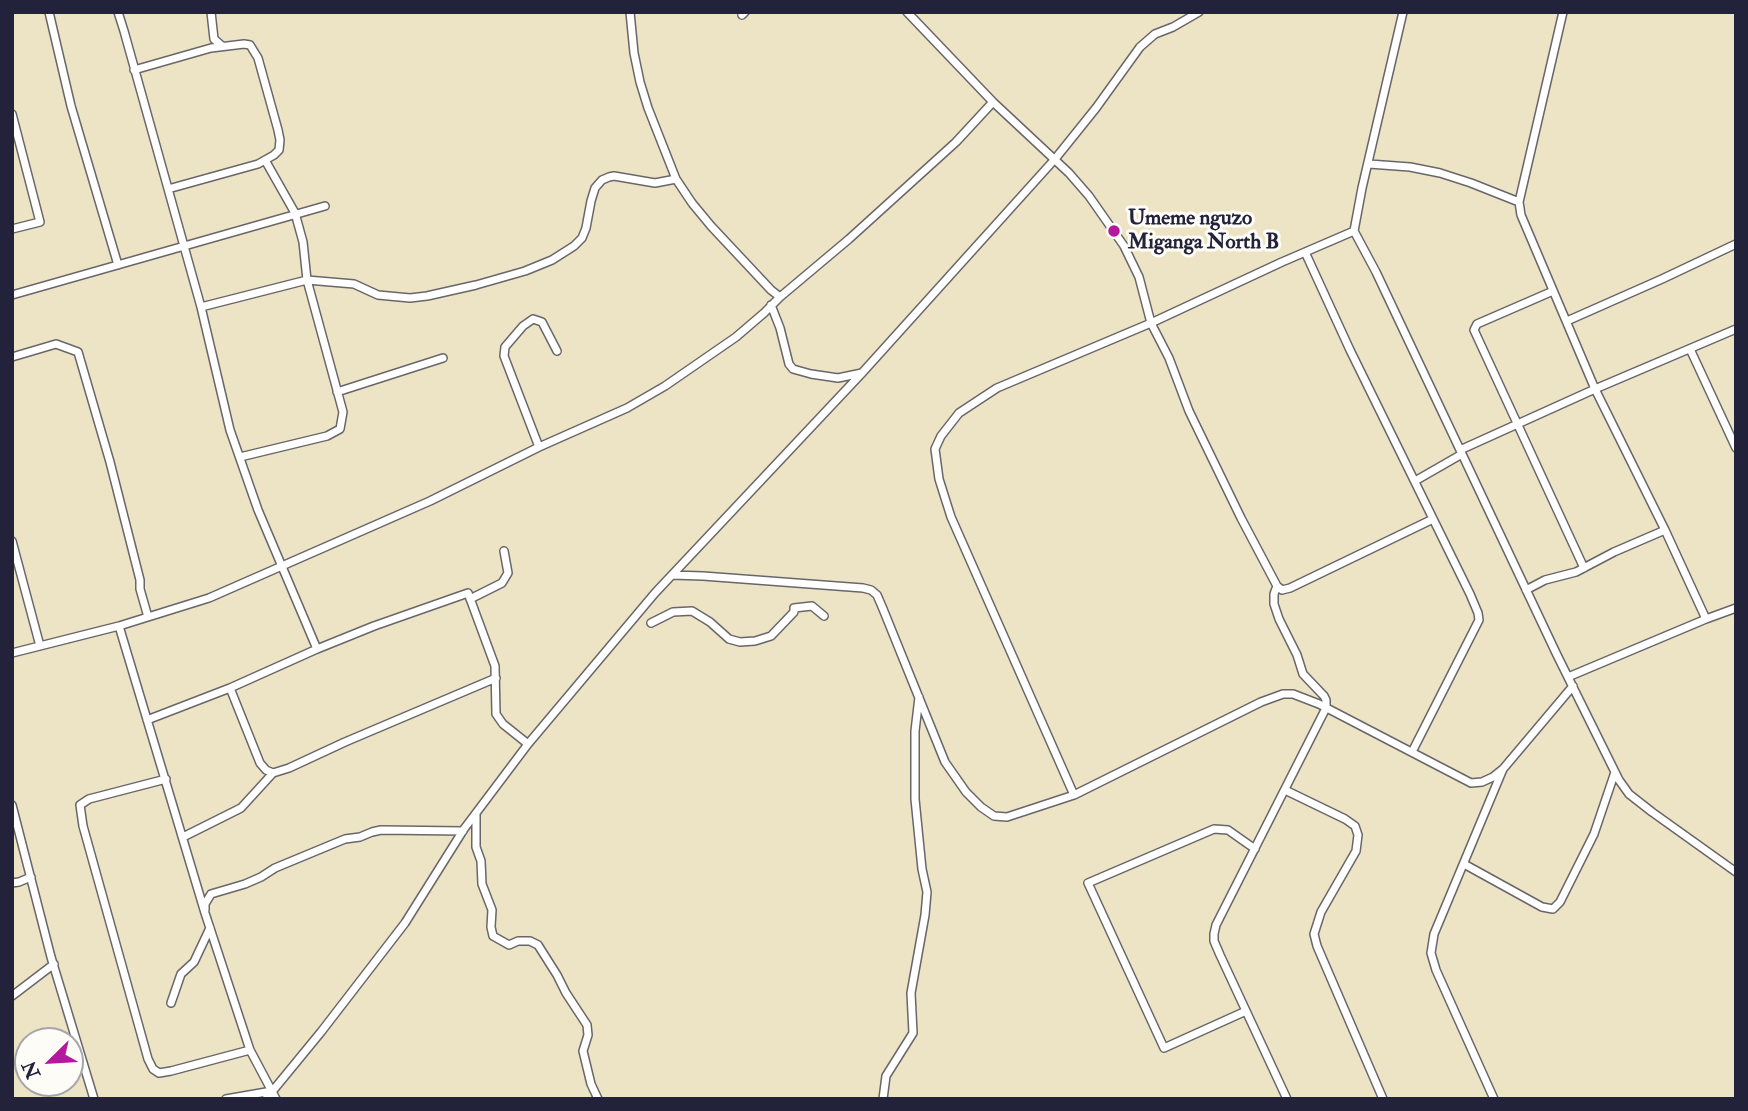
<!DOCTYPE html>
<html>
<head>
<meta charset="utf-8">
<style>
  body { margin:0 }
  #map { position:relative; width:1748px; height:1111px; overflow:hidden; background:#ece4c4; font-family:"IM FELL Double Pica",serif }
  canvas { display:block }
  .frame { position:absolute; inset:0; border:14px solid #22223b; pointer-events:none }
  .north { position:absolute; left:14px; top:1027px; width:70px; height:70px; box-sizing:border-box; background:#fdfcf7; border:2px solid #a5a5ac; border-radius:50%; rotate:246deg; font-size:19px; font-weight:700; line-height:28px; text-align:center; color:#22223b }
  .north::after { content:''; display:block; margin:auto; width:24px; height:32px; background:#b5179e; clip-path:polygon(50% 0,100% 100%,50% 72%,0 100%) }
</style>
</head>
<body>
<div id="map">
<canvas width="1748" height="1111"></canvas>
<div class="frame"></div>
<div class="north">N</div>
</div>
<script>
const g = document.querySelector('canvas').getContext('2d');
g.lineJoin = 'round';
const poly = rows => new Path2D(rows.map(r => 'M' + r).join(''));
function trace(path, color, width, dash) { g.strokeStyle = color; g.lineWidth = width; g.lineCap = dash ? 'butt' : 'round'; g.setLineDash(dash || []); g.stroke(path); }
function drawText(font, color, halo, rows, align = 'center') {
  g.font = font + ' "IM FELL Double Pica",serif'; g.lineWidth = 6; g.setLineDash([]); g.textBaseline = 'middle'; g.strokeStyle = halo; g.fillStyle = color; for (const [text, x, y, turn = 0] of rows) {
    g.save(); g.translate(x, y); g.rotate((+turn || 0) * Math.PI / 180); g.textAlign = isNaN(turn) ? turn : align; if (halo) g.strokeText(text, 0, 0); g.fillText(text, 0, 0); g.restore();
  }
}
const minor = poly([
  [49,12,71,106,118,265],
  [118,12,124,31,201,307],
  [211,12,214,39,222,46],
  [630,12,634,53,640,82,648,108,676,179,692,203,711,226,771,290,780,297],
  [907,12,993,102,1069,173,1089,196,1124,246,1139,277,1151,323,1169,358,1189,411,1241,518,1277,586,1282,590,1290,588,1433,519],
  [1563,12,1519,202,1521,215,1595,389,1665,530,1706,619],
  [742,15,745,12],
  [134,70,211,48,244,44,250,45,258,58,278,130,280,140,279,150,274,155,258,164,168,189],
  [12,114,40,222,12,229],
  [1369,164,1410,167,1440,173,1471,183,1519,202],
  [1354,231,1362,188,1403,12],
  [1305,252,1350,350,1470,594,1478,613,1479,620,1412,752],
  [1553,291,1477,324,1474,330,1584,568],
  [12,295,325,206],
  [771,305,780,328,789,364,793,369,811,374,838,378,862,373],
  [1567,321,1662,279,1736,244],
  [1690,349,1736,448],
  [12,357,56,344,78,352,110,462,140,580,140,589,148,617],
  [337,392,443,358],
  [539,447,504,356,505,347,523,326,533,319,542,322,557,351],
  [1460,450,1595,389,1736,329],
  [240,457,327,436,340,429,343,412,307,280,303,242,295,213,265,160],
  [1415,481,1462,454],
  [12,541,40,646],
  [672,575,703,576,863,588,871,590,877,595,883,609,945,762,966,792,981,807,994,816,1007,817,1074,795,1261,702,1283,694,1293,694,1319,704,1471,783,1482,782,1493,777,1503,769,1573,686],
  [1277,586,1274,594,1274,604,1279,619,1297,655,1303,674,1324,696,1326,700,1326,708,1216,925,1214,934,1214,941,1220,955,1287,1099],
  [1526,590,1545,580,1576,572,1614,552,1665,530],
  [470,599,502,583,508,573,504,551],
  [651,623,673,612,692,611,710,622,729,639,740,642,755,641,771,636,794,612,794,608,812,606,824,616],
  [119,626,205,913,250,1050,276,1099],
  [317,649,258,510,230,430,201,307,307,280,354,284,378,295,410,298,427,296,476,285,525,271,552,260,574,246,582,238,586,228,591,201,595,188,602,180,609,177,614,176,655,183,676,179],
  [12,653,119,626,209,598,430,501,539,447,627,408,665,386,736,337,764,313,780,297,849,239,956,142,993,102],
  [1568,677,1706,619,1736,608],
  [230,688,260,763,266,770,273,773,289,768,345,742,496,678],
  [147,720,230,688,317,649,374,626,468,593,495,666,496,714,503,724,528,744],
  [166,779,89,799,80,805,83,826,148,1059,153,1069,159,1073,171,1071,250,1050],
  [1285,790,1345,819,1355,826,1358,835,1356,851,1321,912,1314,934,1317,946,1383,1099],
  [1074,795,951,517,939,479,935,449,941,436,959,413,997,388,1151,323,1282,262,1354,231,1376,272,1557,655,1619,780,1629,794,1652,812,1736,872],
  [12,805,51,957,94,1099],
  [476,813,476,847,481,861,482,884,492,910,491,927,493,936,509,945,518,941,530,941,538,945,557,975,566,993,587,1025,588,1035,583,1051,591,1084,598,1099],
  [183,837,241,808,273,773],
  [1464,864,1542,907,1553,909,1560,902,1594,834,1615,772],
  [12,883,19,882,31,877],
  [205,910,205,904,211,894,245,884,261,877,275,868,345,839,360,837,372,832,381,830,463,831],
  [12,996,54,964],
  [171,1003,181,974,194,962,210,928],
  [1246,1011,1164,1048,1088,883,1214,829,1228,830,1255,849],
  [226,1099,272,1091,270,1092],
  [266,1099,321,1032,405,923,464,829,528,744,655,593,862,373,1055,159,1096,108,1140,47,1155,34,1173,27,1199,12],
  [883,1099,886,1076,913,1033,911,993,925,915,927,892,922,869,915,799,915,731,919,697],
  [1494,1099,1436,970,1431,953,1434,934,1503,769]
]);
trace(minor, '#69666b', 10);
trace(minor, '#fff', 7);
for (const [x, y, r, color] of [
  [1114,231,7,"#b5179e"]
]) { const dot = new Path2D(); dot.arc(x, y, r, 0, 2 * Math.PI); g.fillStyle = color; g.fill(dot); trace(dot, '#fdfcf7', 2.5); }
drawText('bold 21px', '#22223b', '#fdfcf7', [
  ["Umeme nguzo",1128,219],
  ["Miganga North B",1128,243]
], 'left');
</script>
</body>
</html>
